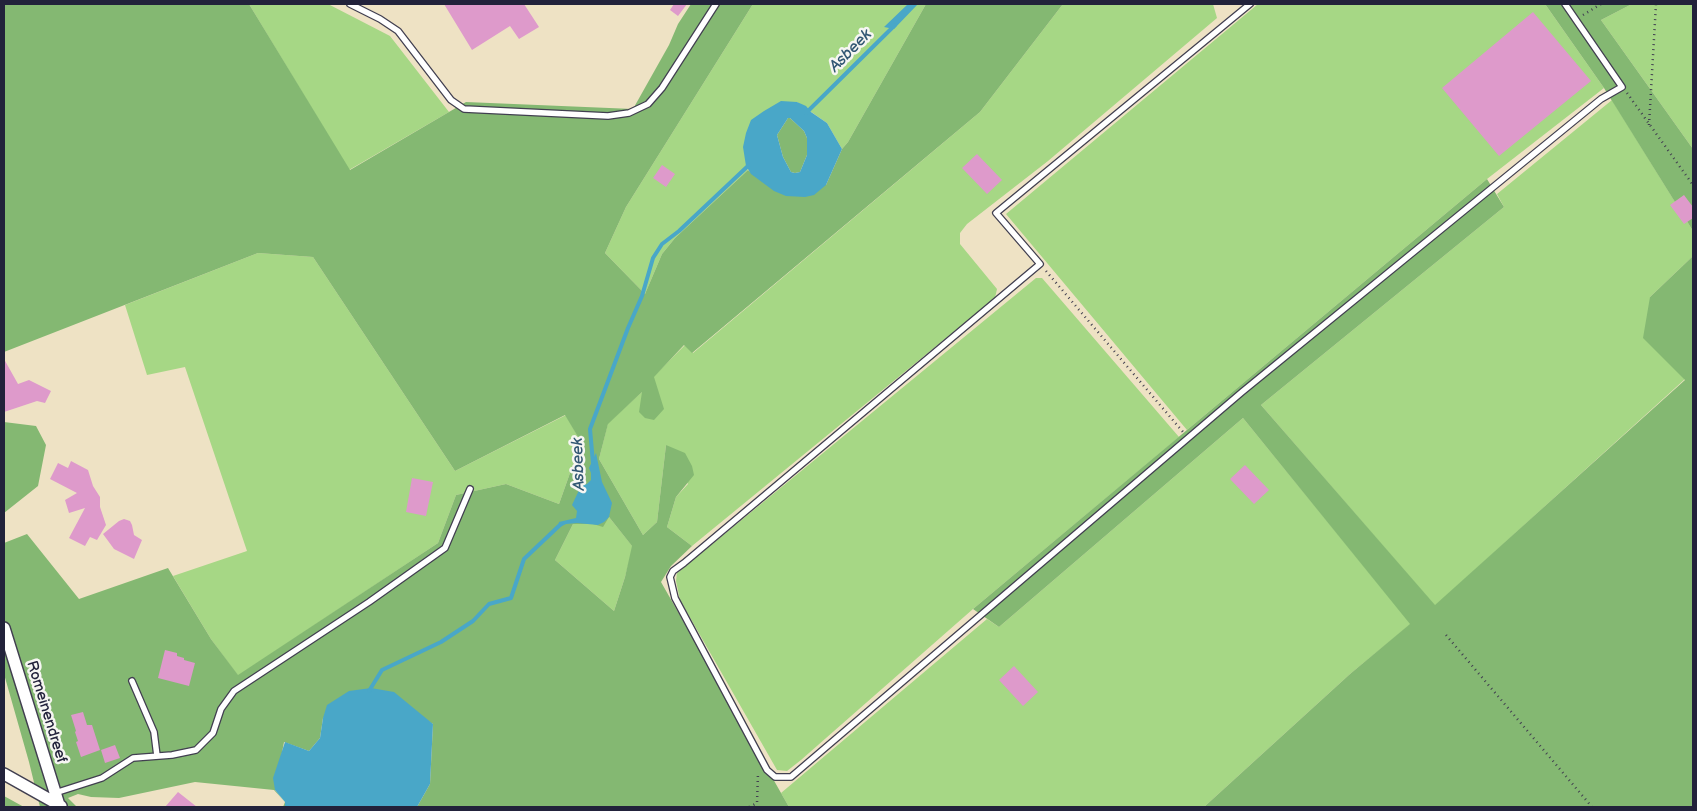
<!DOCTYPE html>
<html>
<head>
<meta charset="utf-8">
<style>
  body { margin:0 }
  #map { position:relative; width:1697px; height:811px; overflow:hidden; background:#eee2c4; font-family:"Balsamiq Sans",sans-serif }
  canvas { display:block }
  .frame { position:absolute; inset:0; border:5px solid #22223b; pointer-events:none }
</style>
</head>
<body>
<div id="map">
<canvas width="1697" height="811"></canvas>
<div class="frame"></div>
</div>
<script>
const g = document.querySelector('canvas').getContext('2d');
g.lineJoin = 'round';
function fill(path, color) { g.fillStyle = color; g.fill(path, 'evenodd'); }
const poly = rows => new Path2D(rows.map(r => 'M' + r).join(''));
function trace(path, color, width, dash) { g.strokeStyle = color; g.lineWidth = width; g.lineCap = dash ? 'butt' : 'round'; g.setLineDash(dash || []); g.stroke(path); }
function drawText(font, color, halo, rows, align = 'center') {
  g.font = font + ' "Balsamiq Sans",sans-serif'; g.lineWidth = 5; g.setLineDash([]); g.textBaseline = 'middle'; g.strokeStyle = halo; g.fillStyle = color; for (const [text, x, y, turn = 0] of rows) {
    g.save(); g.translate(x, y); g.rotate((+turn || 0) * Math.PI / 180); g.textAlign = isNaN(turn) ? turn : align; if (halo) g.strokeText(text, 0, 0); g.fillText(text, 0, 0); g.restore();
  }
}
fill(poly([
  [249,4,328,4,390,36,449,112,349,170],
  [753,4,926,4,848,142,842,149,827,123,797,102,746,166,748,170,675,238,662,254,645,294,605,253,626,207],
  [1063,4,1213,4,1217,18,1048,161,967,224,960,233,960,244,997,289,995,298,692,546,667,527,676,497,688,484,666,445,657,522,643,535,599,459,608,423,643,391,653,377,685,345,693,353,980,112],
  [1258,4,1545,4,1604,88,1487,179,1187,430,1006,214],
  [1632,4,1693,4,1693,149,1601,20],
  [1612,100,1693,231,1693,256,1650,297,1685,379,1435,606,1261,405,1504,207,1497,194],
  [258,253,313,257,455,471,566,415,581,442,559,504,506,484,456,495,438,543,238,676,211,639,173,576,247,551,185,367,147,375,125,305],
  [1036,278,1042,278,1179,437,973,609,801,760,787,771,777,770,680,600,676,581,677,573],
  [1243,418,1411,624,1350,674,1204,807,789,807,781,793,987,619,999,627],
  [609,517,633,547,625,577,614,611,555,560,573,524,593,524]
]), '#a6d785');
fill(poly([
  [4,4,249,4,350,170,466,102,633,109,669,45,678,24,691,4,753,4,626,207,605,253,645,294,662,254,675,238,748,170,759,179,826,185,842,149,848,142,926,4,1063,4,980,112,692,353,684,345,654,377,664,409,654,420,645,418,639,412,642,392,608,424,599,459,643,535,657,522,666,445,685,453,692,466,694,475,676,497,667,527,692,546,671,566,661,582,789,807,417,807,430,784,433,724,371,688,323,718,320,738,309,751,284,742,275,790,285,802,285,807,283,807,285,802,274,790,195,782,119,798,91,797,78,794,68,798,77,807,40,807,29,762,4,674,4,543,27,534,79,599,168,568,211,639,238,675,438,543,456,495,506,484,559,504,581,442,565,415,455,471,313,257,258,253,4,352],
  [609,517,632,546,625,577,614,611,555,560,573,524,593,524,603,527],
  [1545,4,1632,4,1601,20,1693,149,1693,231,1604,88],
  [788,118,790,118,804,131,807,138,807,155,800,172,795,173,791,172,783,157,777,135],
  [1487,179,1504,207,1261,405,1435,605,1685,380,1643,338,1650,297,1693,256,1693,807,1204,807,1350,674,1410,624,1243,418,999,627,973,609],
  [4,422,36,426,46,445,38,486,4,513],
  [4,796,24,807,4,807]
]), '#84b872');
fill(poly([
  [908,4,918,4,894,29,884,27],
  [781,101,797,102,806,106,811,112,827,123,842,149,826,185,814,195,805,197,786,196,774,191,751,174,746,166,743,147,746,133,751,120,764,111],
  [788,118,790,118,804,131,807,138,807,155,800,172,795,173,791,172,783,157,777,135],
  [596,453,602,482,612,503,609,517,604,522,598,525,577,523,566,524,558,528,559,522,576,518,577,511,572,505,581,486,587,484,591,480,591,473,589,468],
  [371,688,394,692,433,724,430,784,417,807,285,807,285,802,275,790,273,778,285,742,309,751,320,738,323,718,327,705,349,691]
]), '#49a7c8');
trace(poly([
  [806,113,895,25],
  [593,463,590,429,628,328,642,296,653,258,662,244,679,231,749,165],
  [369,691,382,670,441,642,473,621,489,604,511,598,524,559,561,524]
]), '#49a7c8', 4);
fill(poly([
  [444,4,524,4,539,27,519,39,510,26,472,50],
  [674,4,687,4,678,16,670,10],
  [1533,12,1591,81,1499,156,1442,88],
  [977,154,1002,180,987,194,962,168],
  [662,165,675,174,666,187,653,178],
  [1684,195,1693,207,1693,218,1684,224,1670,205],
  [4,359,18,384,29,380,51,391,45,403,37,401,4,412],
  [71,461,88,470,93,486,100,497,100,507,106,525,97,540,90,537,85,546,69,538,85,508,69,513,65,500,77,493,50,479,58,463,68,468],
  [1245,465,1269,490,1254,504,1230,479],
  [412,478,433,482,426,516,406,512],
  [124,519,130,521,132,525,134,535,142,540,134,559,114,549,103,534,119,521],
  [165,650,177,653,177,656,184,658,184,660,195,663,189,686,158,678],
  [1014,666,1038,692,1023,706,999,680],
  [83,712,87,725,92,725,100,750,81,757,76,742,78,741,75,732,76,731,71,715],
  [115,745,120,758,105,763,101,750],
  [178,792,197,807,165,807]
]), '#de9acb');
const lane = poly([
  [350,4,380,19,398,31,451,100,464,109,608,116,629,113,648,104,662,88,716,4],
  [1250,4,996,213,1040,264,684,563,673,571,670,577,675,598,767,770,775,777,791,777,1242,392,1601,99,1622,87,1565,4],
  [132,681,154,732,157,756],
  [55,793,102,778,133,758,172,755,196,750,213,733,221,709,234,691,369,602,445,548,470,489]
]);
const street = poly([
  [4,628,59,805],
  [4,774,61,806]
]);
trace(lane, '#413f50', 8);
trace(street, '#413f50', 14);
trace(poly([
  [1583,15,1601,4],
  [1627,93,1693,185],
  [1649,125,1656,4],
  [1046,271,1183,432],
  [1446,635,1592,807],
  [749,807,757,803,758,773]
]), '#413f50', 2.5, [1, 4]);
trace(lane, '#fff', 5.5);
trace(street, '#fff', 11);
drawText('15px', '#22223b', '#f6f6f2', [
  ["Romeinendreef",46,712,73]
]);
drawText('italic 16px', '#325773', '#f6f6f2', [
  ["Asbeek",851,51,-45],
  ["Asbeek",579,464,-92]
]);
</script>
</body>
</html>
